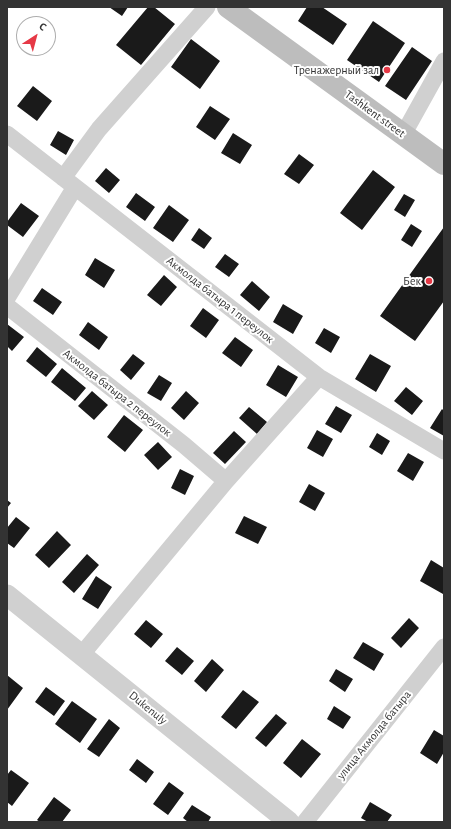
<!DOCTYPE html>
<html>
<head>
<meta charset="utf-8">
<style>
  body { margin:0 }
  #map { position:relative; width:451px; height:829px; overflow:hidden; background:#fff; font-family:"Alegreya Sans",sans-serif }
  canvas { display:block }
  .frame { position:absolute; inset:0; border:8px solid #333; pointer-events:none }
  .north { position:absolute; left:16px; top:16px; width:40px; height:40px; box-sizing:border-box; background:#fff; border:1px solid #adadad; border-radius:50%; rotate:36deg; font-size:11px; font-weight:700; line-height:16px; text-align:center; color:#333 }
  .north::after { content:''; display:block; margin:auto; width:14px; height:18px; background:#e63946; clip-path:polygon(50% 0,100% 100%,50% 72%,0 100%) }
</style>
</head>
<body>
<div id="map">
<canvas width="451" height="829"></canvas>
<div class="frame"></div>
<div class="north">С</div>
</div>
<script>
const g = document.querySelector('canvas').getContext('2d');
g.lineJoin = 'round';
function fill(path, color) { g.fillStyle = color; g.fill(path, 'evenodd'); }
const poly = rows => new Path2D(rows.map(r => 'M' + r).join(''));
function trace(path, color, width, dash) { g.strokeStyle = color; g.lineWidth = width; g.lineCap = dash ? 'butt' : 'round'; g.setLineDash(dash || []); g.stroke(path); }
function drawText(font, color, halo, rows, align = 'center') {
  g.font = font + ' "Alegreya Sans",sans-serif'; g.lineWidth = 4; g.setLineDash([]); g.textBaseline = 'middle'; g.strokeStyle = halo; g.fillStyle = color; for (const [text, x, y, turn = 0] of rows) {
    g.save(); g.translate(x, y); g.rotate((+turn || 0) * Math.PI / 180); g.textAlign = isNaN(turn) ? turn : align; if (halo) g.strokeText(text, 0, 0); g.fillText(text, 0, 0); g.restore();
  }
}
fill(poly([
  [109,7,128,7,122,16],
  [148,7,154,7,175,24,141,65,116,45],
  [307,7,322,7,347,24,333,45,298,21],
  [373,21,405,43,379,82,347,60],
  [191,39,220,61,200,89,171,67],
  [412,47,432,61,406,100,385,86],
  [33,86,52,101,37,121,17,106],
  [210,106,230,119,215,140,196,127],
  [58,131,74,140,66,155,50,145],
  [233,133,252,145,240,164,221,153],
  [299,154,314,165,299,184,284,174],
  [106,168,120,180,109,193,95,181],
  [373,170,395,187,362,230,340,213],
  [136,193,155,207,145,221,126,207],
  [404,194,415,200,405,217,394,210],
  [21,203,39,216,23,237,7,225,7,222],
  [169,205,189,220,173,242,153,228],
  [411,224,422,231,412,247,401,240],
  [444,227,444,301,415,341,380,316],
  [199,228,212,238,204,249,191,240],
  [225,254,239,264,229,277,215,267],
  [95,258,115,270,104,288,85,275],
  [164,275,177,287,161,306,147,295],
  [252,281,270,297,259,311,240,295],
  [42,288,62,302,53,315,33,301],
  [283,304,303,316,293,334,273,322],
  [203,308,219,320,206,338,190,326],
  [88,322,108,337,99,350,79,335],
  [7,324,24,337,12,351,7,346],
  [324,328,340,337,331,353,315,343],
  [235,337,253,350,241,367,222,353],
  [37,347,57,364,46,377,26,361],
  [133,354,145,363,131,380,120,370],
  [370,354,391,366,376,392,355,379],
  [278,365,298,377,286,397,266,385],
  [62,368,86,388,75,401,51,382],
  [159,375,172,383,161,401,147,393],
  [406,387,423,401,412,415,394,401],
  [92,391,108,405,94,420,78,406],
  [186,391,199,403,184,420,171,408],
  [336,406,352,415,341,433,325,424],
  [249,407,267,422,257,434,239,418],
  [442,409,444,411,444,436,430,428],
  [124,415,143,430,125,452,107,437],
  [317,430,333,439,323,457,307,448],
  [234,431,246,442,225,464,213,453],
  [377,433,390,441,382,455,369,447],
  [158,442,172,457,158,470,144,455],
  [408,453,424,462,413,481,397,471],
  [180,469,194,476,185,495,171,488],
  [309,484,325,493,315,511,299,502],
  [7,500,11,503,7,508],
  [244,516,267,527,258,544,235,533],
  [16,517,30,528,14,548,7,543,7,528],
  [57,531,71,545,49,568,35,555],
  [87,554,99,565,74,593,62,582],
  [431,560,444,568,443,594,420,581],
  [96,576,112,587,98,609,82,599],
  [409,618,419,628,401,648,391,638],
  [146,620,163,634,151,648,134,634],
  [363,642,384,654,374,671,353,658],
  [177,647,194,661,182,675,165,661],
  [212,659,224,670,206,692,194,681],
  [336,669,353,679,345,692,329,681],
  [7,675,23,688,7,710],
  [46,687,65,701,54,716,35,702],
  [243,690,259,702,236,729,221,717],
  [72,701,97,719,80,743,55,724],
  [334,706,351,717,343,729,327,719],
  [276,714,287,723,266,747,255,738],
  [109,719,120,728,99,757,87,749],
  [434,730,444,736,444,752,437,764,420,753],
  [302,739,321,754,301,778,283,763],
  [137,759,154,772,146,783,129,770],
  [11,770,29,783,12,806,7,802,7,775],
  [169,782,184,793,168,815,153,804],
  [54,797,71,810,62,822,40,822,37,820],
  [370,802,392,815,387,822,368,822,361,818],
  [192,805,211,817,208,822,188,822,183,818]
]), '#1a1a1a');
trace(poly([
  [7,134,319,377,444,451],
  [403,135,444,61],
  [63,178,99,129,207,7],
  [7,298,75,187],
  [7,306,184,445,226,481],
  [82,654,226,481,319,377],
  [305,822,444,647]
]), '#d0d0d0', 17);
trace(poly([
  [7,595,289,822]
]), '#d0d0d0', 21);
trace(poly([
  [228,7,444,164]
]), '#bdbdbd', 22);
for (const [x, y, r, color] of [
  [387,70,4,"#e63946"],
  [429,281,4,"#e63946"]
]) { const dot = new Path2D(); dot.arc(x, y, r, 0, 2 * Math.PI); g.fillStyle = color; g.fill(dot); trace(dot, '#fff', 1.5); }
drawText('12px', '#333', '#fff', [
  ["Тренажерный зал",379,70],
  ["Бек",421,281]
], 'right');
drawText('12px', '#333', '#fff', [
  ["Tashkent street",375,114,36],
  ["Акмолда батыра 1 переулок",220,300,38],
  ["Акмолда батыра 2 переулок",117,393,38],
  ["Dukenuly",148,708,39],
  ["улица Акмолда батыра",374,735,-51]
]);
</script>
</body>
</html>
